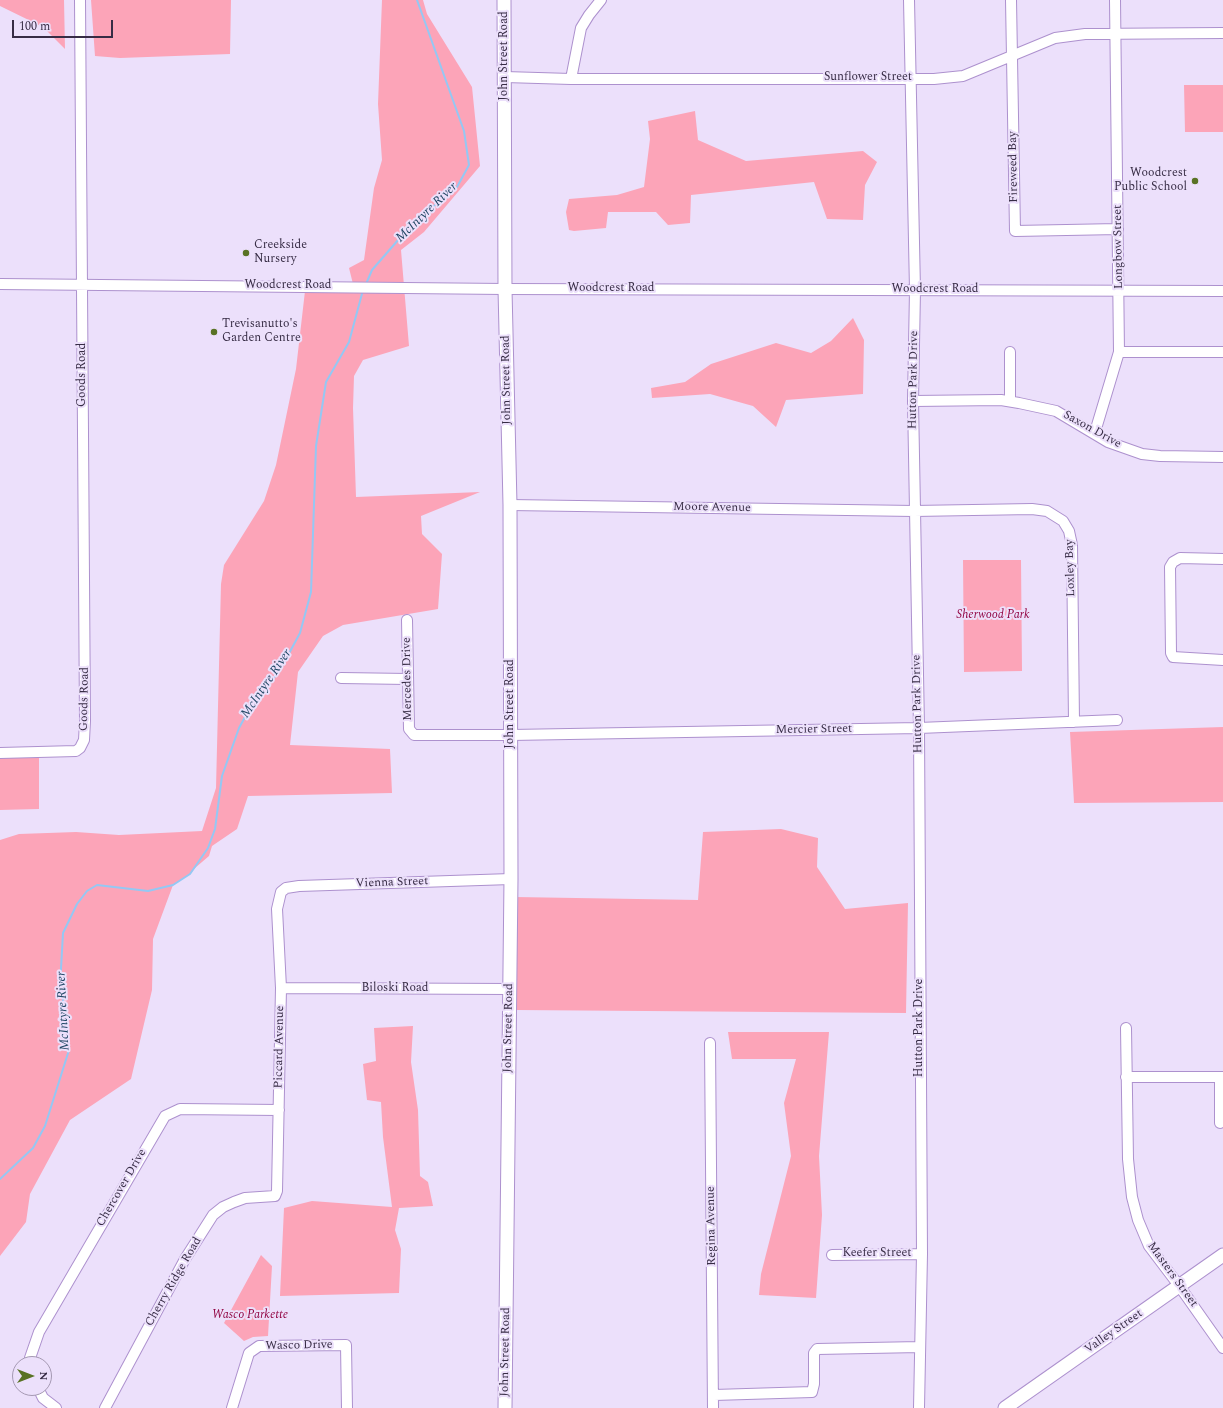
<!DOCTYPE html>
<html>
<head>
<meta charset="utf-8">
<style>
  body { margin:0 }
  #map { position:relative; width:1223px; height:1408px; overflow:hidden; background:#ece0fb; font-family:Spectral,serif }
  canvas { display:block }
  .north { position:absolute; left:12px; top:1356px; width:40px; height:40px; box-sizing:border-box; background:#ece0fb; border:1px solid #a498b2; border-radius:50%; rotate:90deg; font-size:11px; font-weight:700; line-height:16px; text-align:center; color:#372c45 }
  .north::after { content:''; display:block; margin:auto; width:14px; height:18px; background:#597224; clip-path:polygon(50% 0,100% 100%,50% 72%,0 100%) }
  .scale { position:absolute; left:12px; top:20px; width:101px; height:18px; box-sizing:border-box; border:2px solid #372c45; border-top:0; padding-left:5px; font-size:12px; line-height:14px; white-space:nowrap; color:#372c45; -webkit-text-stroke:3px #ece0fb; paint-order:stroke }
</style>
</head>
<body>
<div id="map">
<canvas width="1223" height="1408"></canvas>
<div class="north">N</div>
<div class="scale">100 m</div>
</div>
<script>
const g = document.querySelector('canvas').getContext('2d');
g.lineJoin = 'round';
function fill(path, color) { g.fillStyle = color; g.fill(path, 'evenodd'); }
const poly = rows => new Path2D(rows.map(r => 'M' + r).join(''));
function trace(path, color, width, dash) { g.strokeStyle = color; g.lineWidth = width; g.lineCap = dash ? 'butt' : 'round'; g.setLineDash(dash || []); g.stroke(path); }
function drawText(font, color, halo, rows, align = 'center') {
  g.font = font + ' Spectral,serif'; g.lineWidth = 4; g.setLineDash([]); g.textBaseline = 'middle'; g.strokeStyle = halo; g.fillStyle = color; for (const [text, x, y, turn = 0] of rows) {
    g.save(); g.translate(x, y); g.rotate((+turn || 0) * Math.PI / 180); g.textAlign = isNaN(turn) ? turn : align; if (halo) g.strokeText(text, 0, 0); g.fillText(text, 0, 0); g.restore();
  }
}
fill(poly([
  [0,0,64,0,65,49,43,27,0,6],
  [91,0,231,0,230,54,120,58,95,56],
  [382,0,423,0,427,14,472,87,480,166,424,232,401,250,409,346,363,360,354,376,353,408,356,497,480,492,421,516,422,534,442,554,438,609,343,625,323,636,298,672,290,745,390,749,392,793,248,796,237,829,212,846,209,856,195,868,190,874,173,885,153,939,152,990,131,1079,70,1120,30,1194,26,1222,0,1256,0,840,19,834,76,832,119,835,202,831,216,788,221,584,224,565,264,501,276,465,296,369,305,291,355,292,349,268,364,260,374,188,382,160,378,104],
  [1184,85,1223,85,1223,132,1185,132],
  [695,111,698,140,746,161,863,151,877,162,865,185,863,220,827,219,814,182,691,195,690,223,668,225,656,212,608,212,606,228,574,231,569,230,566,212,569,199,617,195,644,187,650,139,648,121],
  [853,318,864,340,863,394,786,400,776,427,753,406,710,394,652,398,651,388,685,382,711,364,776,343,811,353,831,341],
  [963,560,1021,560,1022,671,964,672],
  [1223,727,1223,802,1074,803,1070,732],
  [39,757,39,809,0,810,0,758],
  [781,829,818,838,817,867,845,909,908,903,906,1013,516,1010,515,897,698,900,703,832],
  [413,1026,411,1062,418,1110,420,1176,428,1182,433,1206,399,1208,395,1230,401,1249,399,1293,280,1296,284,1208,312,1201,392,1207,383,1137,381,1102,367,1100,363,1064,376,1061,374,1028],
  [728,1032,829,1032,819,1156,822,1215,816,1298,759,1295,761,1274,791,1156,784,1103,796,1059,732,1059],
  [261,1255,272,1266,268,1336,253,1337,244,1341,224,1323]
]), '#fca4b8');
trace(poly([
  [366,284,372,270,412,224,457,187,469,165,464,131,417,0],
  [0,1179,33,1148,45,1126,69,1050,66,1014,60,986,63,933,77,904,87,891,97,885,148,891,173,885,190,874,208,848,215,829,222,776,239,728,251,706,280,670,300,633,311,592,316,446,326,382,349,342,363,290]
]), '#94c8f4', 2);
const minor = poly([
  [909,0,915,290,913,401,919,728,922,1254,919,1408],
  [1011,0,1015,231,1118,229],
  [505,77,571,79,934,79,963,76,1055,38,1085,34,1223,33],
  [571,79,581,28,589,15,601,0],
  [0,284,505,289,1223,291],
  [1010,352,1010,401],
  [1119,352,1223,352],
  [913,401,1001,400,1019,403,1056,411,1108,442,1142,454,1160,456,1223,457],
  [1095,432,1119,352,1115,0],
  [510,505,914,511,1032,509,1047,511,1063,521,1069,531,1072,545,1074,722],
  [1223,559,1180,558,1173,562,1170,567,1171,653,1173,657,1223,660],
  [407,620,409,729,414,735,511,735,919,728,1117,720],
  [341,678,408,679],
  [0,753,76,751,80,748,84,740,85,721,80,0],
  [281,988,510,989],
  [1126,1028,1128,1159,1132,1197,1138,1220,1149,1246,1180,1287,1223,1348],
  [710,1043,713,1408],
  [1126,1077,1223,1077],
  [1220,1123,1220,1077],
  [832,1255,922,1254],
  [31,1364,30,1358,39,1332,165,1116,180,1109,279,1110],
  [38,1388,43,1398,56,1408],
  [714,1395,812,1392,814,1384,814,1353,817,1349,920,1347],
  [105,1408,185,1259,213,1215,223,1207,234,1202,245,1198,275,1196,277,1191,281,988,277,909,281,892,286,888,299,886,511,879],
  [232,1408,249,1353,259,1346,346,1345,347,1408]
]);
const major = poly([
  [504,0,505,289,510,505,511,879,505,1408],
  [1005,1408,1223,1255]
]);
trace(minor, '#ad91ce', 12);
trace(major, '#ad91ce', 15);
trace(minor, '#fff', 10);
trace(major, '#fff', 13);
for (const [x, y, r, color] of [
  [1195,181,4,"#597224"],
  [246,253,4,"#597224"],
  [214,332,4,"#597224"]
]) { const dot = new Path2D(); dot.arc(x, y, r, 0, 2 * Math.PI); g.fillStyle = color; g.fill(dot); trace(dot, '#ece0fb', 1.5); }
drawText('12px', '#372c45', '#ece0fb', [
  ["John Street Road",505,56,-90],
  ["Sunflower Street",868,78],
  ["Fireweed Bay",1014,167,-91],
  ["Longbow Street",1119,247,-91],
  ["Woodcrest Road",288,286],
  ["Woodcrest Road",611,289],
  ["Woodcrest Road",935,290],
  ["Goods Road",83,375,-90],
  ["John Street Road",507,380,-91],
  ["Hutton Park Drive",914,380,-89],
  ["Saxon Drive",1092,430,29],
  ["Moore Avenue",712,508,1],
  ["Loxley Bay",1071,568,-92],
  ["Mercedes Drive",408,679,-91],
  ["Goods Road",85,699,-89],
  ["John Street Road",511,704,-90],
  ["Hutton Park Drive",918,704,-91],
  ["Mercier Street",814,730,-1],
  ["Vienna Street",392,883,-2],
  ["Biloski Road",395,989],
  ["John Street Road",509,1028,-89],
  ["Hutton Park Drive",920,1028,-90],
  ["Piccard Avenue",280,1047,-89],
  ["Chercover Drive",122,1188,-60],
  ["Regina Avenue",712,1226,-91],
  ["Keefer Street",877,1254],
  ["Masters Street",1172,1275,54],
  ["Cherry Ridge Road",174,1282,-60],
  ["Valley Street",1114,1332,-35],
  ["Wasco Drive",299,1346,-1],
  ["John Street Road",506,1352,-89]
]);
drawText('12px', '#372c45', '#ece0fb', [
  ["Woodcrest",1187,174,"right"],
  ["Public School",1187,188,"right"],
  ["Creekside",254,246],
  ["Nursery",254,260],
  ["Trevisanutto's",222,325],
  ["Garden Centre",222,339]
], 'left');
drawText('italic 12px', '#910341', '#ece0fb', [
  ["Sherwood Park",993,616],
  ["Wasco Parkette",250,1316]
]);
drawText('italic 13px', '#214765', '#ece0fb', [
  ["McIntyre River",427,213,-44],
  ["McIntyre River",267,684,-56],
  ["McIntyre River",64,1011,-93]
]);
</script>
</body>
</html>
